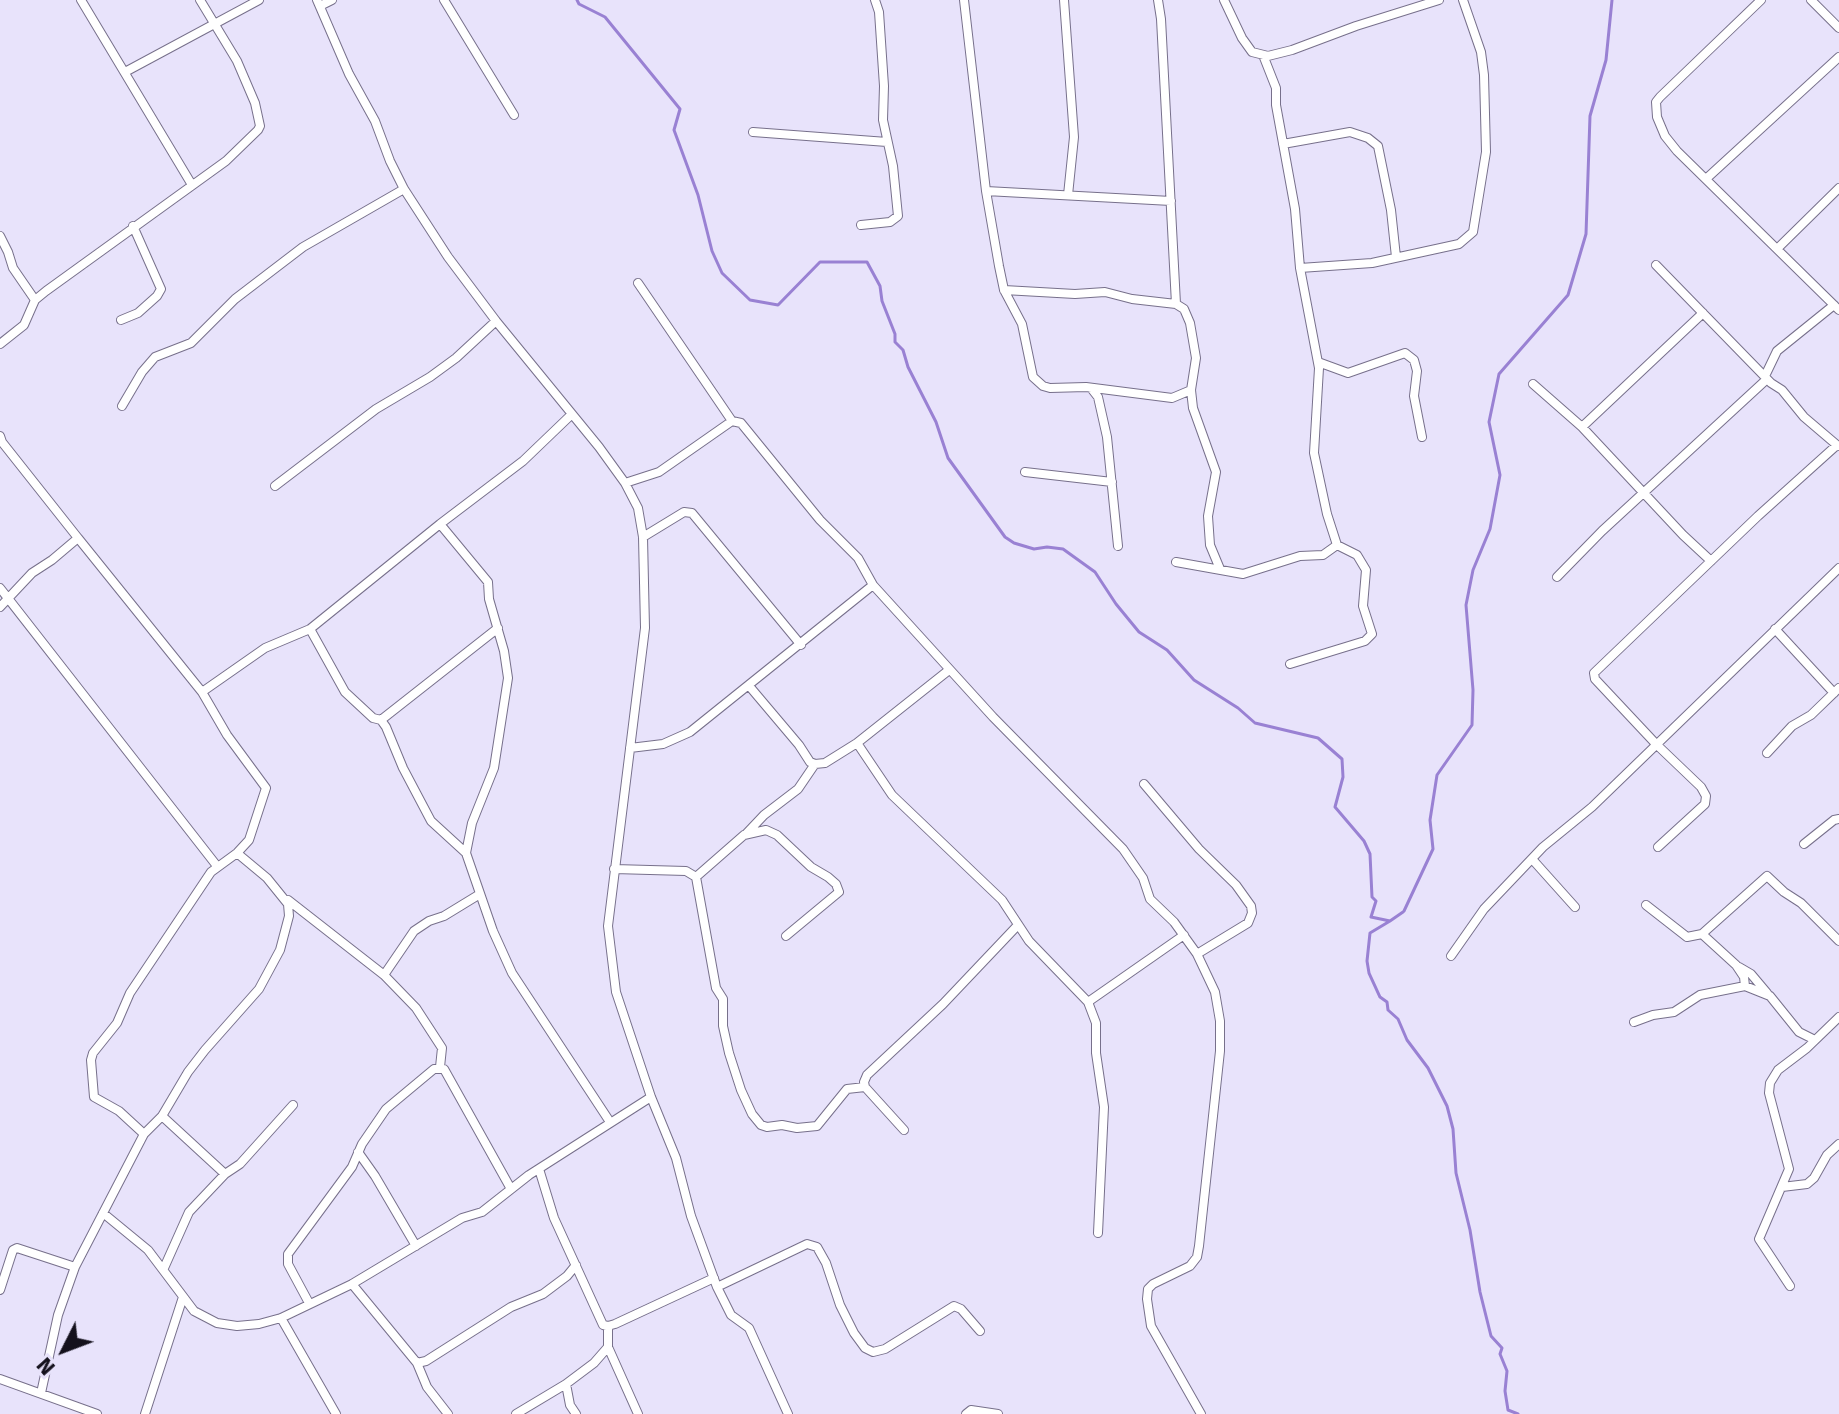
<!DOCTYPE html>
<html>
<head>
<meta charset="utf-8">
<style>
  body { margin:0 }
  #map { position:relative; width:1839px; height:1414px; overflow:hidden; background:#e8e3fb; font-family:"Fira Sans",sans-serif }
  canvas { display:block }
  .north { position:absolute; left:24px; top:1310px; width:80px; height:80px; -webkit-text-stroke:6px #e8e3fb; paint-order:stroke; rotate:228deg; font-size:22px; font-weight:700; line-height:32px; text-align:center; color:#14111c }
  .north::after { content:''; display:block; margin:auto; width:28px; height:36px; background:#14111c; clip-path:polygon(50% 0,100% 100%,50% 72%,0 100%) }
</style>
</head>
<body>
<div id="map">
<canvas width="1839" height="1414"></canvas>
<div class="north">N</div>
</div>
<script>
const g = document.querySelector('canvas').getContext('2d');
g.lineJoin = 'round';
const poly = rows => new Path2D(rows.map(r => 'M' + r).join(''));
function trace(path, color, width, dash) { g.strokeStyle = color; g.lineWidth = width; g.lineCap = dash ? 'butt' : 'round'; g.setLineDash(dash || []); g.stroke(path); }
trace(poly([
  [577,0,579,4,605,17,680,109,674,130,698,195,712,251,722,273,750,300,778,305,820,262,867,262,880,286,882,301,895,334,895,342,903,350,908,367,936,422,948,458,1005,537,1014,543,1034,549,1047,547,1063,549,1095,572,1116,604,1139,632,1167,650,1194,680,1238,708,1255,723,1318,738,1342,759,1343,777,1335,807,1364,841,1370,854,1372,897,1376,901,1371,917,1390,921,1403,912,1390,921,1370,933,1367,961,1369,973,1380,997,1387,1002,1388,1010,1398,1019,1407,1040,1428,1068,1447,1106,1453,1129,1456,1173,1470,1230,1480,1292,1491,1336,1502,1348,1500,1354,1507,1371,1505,1391,1508,1410,1518,1414],
  [1404,911,1433,849,1430,820,1437,775,1472,725,1473,690,1466,605,1473,570,1490,529,1500,475,1489,422,1499,374,1568,295,1586,234,1590,116,1606,60,1612,0]
]), '#9981d3', 3);
const minor = poly([
  [81,0,192,185],
  [317,0,349,74,375,121,390,161,404,189,448,257,496,321,599,447,625,483,638,508,643,537,645,628,608,926,616,992,651,1097,676,1158,691,1216,717,1287,731,1315,749,1328,788,1414],
  [444,0,514,115],
  [964,0,986,191,999,266,1004,290,1022,324,1033,377,1043,386,1050,388,1086,387,1172,398,1191,390],
  [1064,0,1074,137,1068,195],
  [1158,0,1161,19,1176,304],
  [1224,0,1242,38,1252,52,1268,56,1292,50,1356,26,1439,0],
  [1761,0,1660,97,1656,102,1657,117,1665,136,1677,151,1839,310],
  [1811,0,1839,28],
  [320,6,332,0],
  [1263,55,1276,88,1276,105,1295,209,1300,268],
  [125,72,259,0],
  [753,132,887,142],
  [1283,144,1350,132,1368,138,1378,146,1391,210,1396,257],
  [1707,178,1839,57],
  [986,191,1171,201],
  [861,225,890,222,898,216,893,166,883,120,884,86,879,12,875,0],
  [0,236,8,252,13,268,35,300],
  [1778,248,1839,188],
  [1656,265,1771,383,1782,390,1804,417,1838,446],
  [638,283,732,421],
  [1004,290,1075,294,1105,292,1132,299,1176,304,1184,309,1190,323,1196,358,1191,390,1193,408,1216,472,1208,516,1210,545,1220,569],
  [121,320,138,313,157,296,161,289,133,226],
  [0,344,24,325,35,300,46,291,226,161,258,130,260,126,255,103,237,61,200,0],
  [1318,362,1348,373,1405,353,1414,360,1417,371,1414,396,1422,437],
  [1765,376,1777,351,1834,305],
  [1533,384,1582,427,1683,535,1711,561],
  [1091,388,1098,397,1107,437,1118,546],
  [122,406,142,372,155,357,191,343,235,299,303,247,404,189],
  [1582,427,1703,313],
  [0,436,2,442,78,538,52,560,32,573,0,607],
  [1025,472,1112,482],
  [625,483,659,472,732,421,741,423,820,520,858,558,873,585,993,717,1123,849,1143,878,1150,899,1174,922,1197,954,1215,992,1220,1021,1220,1051,1199,1246,1197,1257,1190,1266,1153,1284,1148,1289,1147,1299,1151,1326,1201,1414],
  [275,486,376,409,430,377,456,358,496,321],
  [440,524,488,582,489,599,504,651,508,678,494,768,472,823,466,853,493,931,512,973,610,1122],
  [643,537,684,512,692,513,801,645],
  [78,538,202,692,227,735,266,788,249,840,237,853,211,872,130,993,117,1023,93,1053,91,1060,94,1097,119,1111,144,1134],
  [1176,562,1243,574,1300,556,1323,555,1337,545,1327,514,1314,453,1319,368,1300,268,1372,263,1459,244,1473,232,1486,152,1484,75,1481,52,1463,0],
  [1557,577,1602,531,1767,379],
  [0,588,217,866],
  [310,629,345,692,373,718,381,720,386,727,403,768,431,821,466,853],
  [1775,629,1834,693],
  [1290,664,1365,641,1372,634,1363,606,1366,570,1357,555,1337,545],
  [750,687,799,745,810,762,815,764,825,763,857,743,949,670],
  [202,692,265,648,310,629,440,524,523,461,572,414],
  [381,720,498,628],
  [857,743,892,795,1002,900,1029,941,1088,1002,1096,1023,1096,1053,1104,1107,1098,1233],
  [630,748,663,744,690,732,873,585],
  [1767,753,1792,726,1811,715,1839,688],
  [1144,784,1199,849,1236,885,1251,906,1252,913,1248,923,1197,954],
  [746,834,764,815,798,789,815,764],
  [1804,844,1834,820,1839,819],
  [1658,847,1705,804,1706,796,1701,787,1656,744,1595,679,1594,673,1758,516,1837,445],
  [1532,859,1575,907],
  [614,869,686,871,696,877,716,988,723,999,723,1026,729,1053,741,1090,752,1114,761,1125,767,1127,782,1125,797,1128,817,1126,847,1089,865,1087],
  [696,877,744,835,766,830,777,835,811,867,828,877,836,884,839,892,786,936],
  [288,900,384,975,416,1008,442,1048,440,1067],
  [1646,905,1687,937,1702,934,1736,965,1744,977,1745,986],
  [1702,934,1767,876,1784,892,1801,903,1839,941],
  [1451,956,1484,909,1543,847,1592,807,1839,568],
  [1739,967,1751,974,1767,993],
  [384,975,414,931,429,921,444,916,480,894],
  [1088,1002,1184,935],
  [1634,1022,1653,1015,1674,1012,1700,995,1745,986,1770,996,1799,1032,1815,1040],
  [162,1116,225,1174,240,1164,293,1105],
  [904,1130,865,1087,864,1082,867,1075,943,1004,1017,926],
  [358,1152,375,1176,416,1246],
  [539,1169,554,1218,603,1325,608,1326,615,1324,714,1278],
  [1782,1187,1807,1184,1814,1178,1827,1155,1839,1144],
  [103,1213,148,1250,194,1311,217,1323,237,1326,259,1324,281,1318,352,1284,462,1218,482,1212,529,1175,651,1097],
  [164,1268,189,1212,225,1174],
  [352,1284,417,1363,427,1387,448,1414],
  [1790,1286,1759,1239,1789,1169,1769,1093,1770,1083,1778,1070,1807,1048,1839,1017],
  [717,1287,807,1244,817,1247,826,1263,840,1305,854,1333,865,1348,873,1352,885,1349,954,1306,961,1309,980,1331],
  [0,1290,13,1250,17,1248,75,1267],
  [309,1303,288,1264,288,1254,352,1167,362,1144,386,1109,434,1069,444,1069,511,1189],
  [281,1318,336,1414],
  [608,1326,608,1347,638,1414],
  [417,1363,426,1361,511,1307,543,1294,567,1276,576,1265],
  [0,1379,97,1414],
  [41,1393,58,1315,75,1267,144,1134,162,1116,188,1072,205,1050,259,989,280,950,289,916,288,904,267,878,237,853],
  [145,1414,183,1297],
  [516,1414,566,1384],
  [576,1414,570,1405,566,1384,594,1363,608,1347],
  [966,1414,971,1410,998,1414]
]);
trace(minor, '#77708b', 10);
trace(minor, '#fff', 8);
</script>
</body>
</html>
